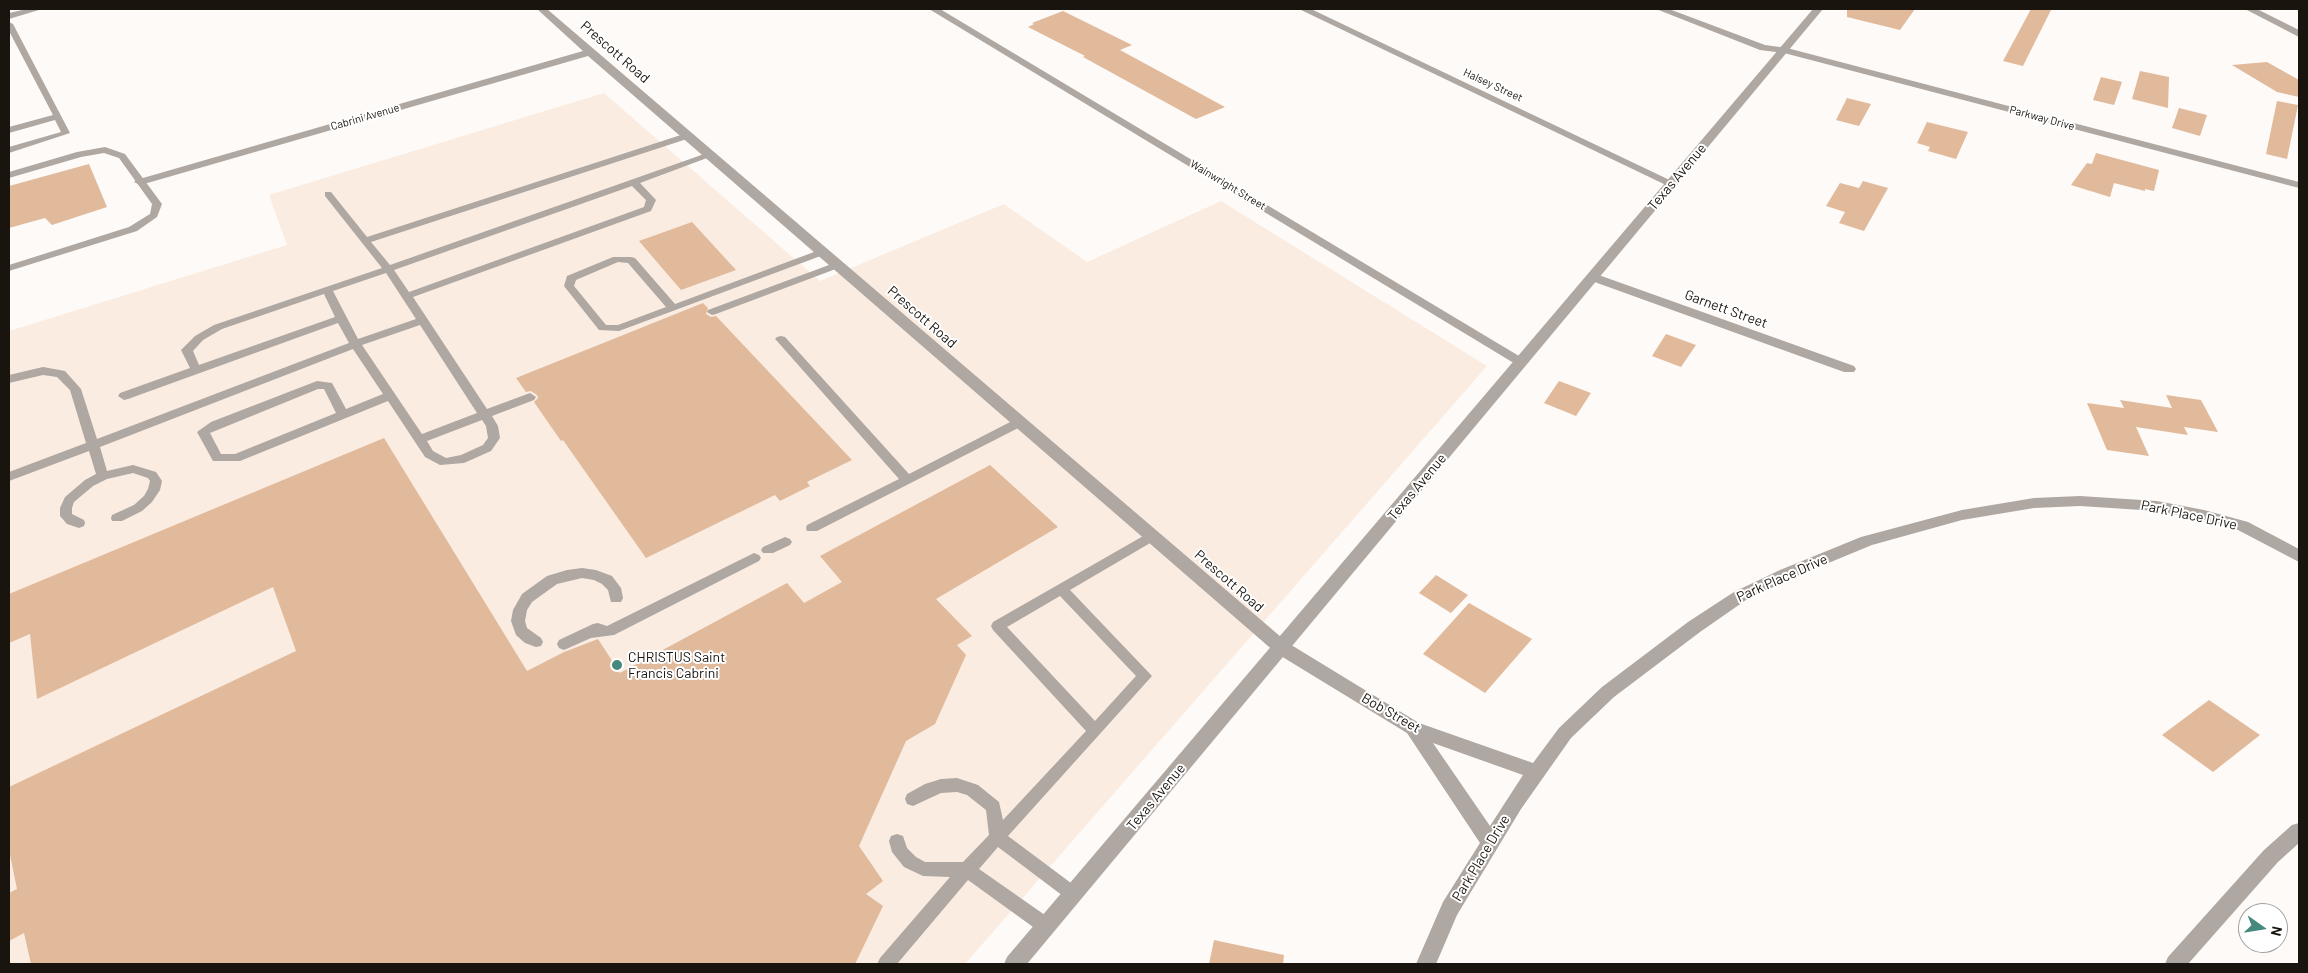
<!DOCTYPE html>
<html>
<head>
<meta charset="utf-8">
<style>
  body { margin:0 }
  #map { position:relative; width:2308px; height:973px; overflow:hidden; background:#fefaf7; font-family:Barlow,sans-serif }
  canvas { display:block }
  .frame { position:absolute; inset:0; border:10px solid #1a140f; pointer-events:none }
  .north { position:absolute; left:2238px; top:903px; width:50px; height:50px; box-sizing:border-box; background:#fff; border:1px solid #a3a19f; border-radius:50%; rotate:103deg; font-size:14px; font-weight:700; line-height:20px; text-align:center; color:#1a140f }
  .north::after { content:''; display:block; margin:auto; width:18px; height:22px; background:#45887c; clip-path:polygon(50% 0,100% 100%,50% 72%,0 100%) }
</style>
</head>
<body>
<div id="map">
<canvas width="2308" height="973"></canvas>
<div class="frame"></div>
<div class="north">N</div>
</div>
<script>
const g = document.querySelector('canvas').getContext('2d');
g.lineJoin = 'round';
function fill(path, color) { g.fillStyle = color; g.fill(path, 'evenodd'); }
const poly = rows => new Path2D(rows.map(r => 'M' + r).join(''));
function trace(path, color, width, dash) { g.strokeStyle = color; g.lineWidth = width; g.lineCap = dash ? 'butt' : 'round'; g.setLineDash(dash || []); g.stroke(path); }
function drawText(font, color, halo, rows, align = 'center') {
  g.font = font + ' Barlow,sans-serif'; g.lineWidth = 4; g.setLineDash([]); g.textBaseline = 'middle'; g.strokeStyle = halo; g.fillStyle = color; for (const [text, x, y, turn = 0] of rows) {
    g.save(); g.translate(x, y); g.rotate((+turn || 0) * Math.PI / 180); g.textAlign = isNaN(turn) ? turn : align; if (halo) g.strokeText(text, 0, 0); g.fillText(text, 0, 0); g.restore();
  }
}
fill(poly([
  [604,93,820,281,1004,204,1087,262,1221,201,1487,366,965,964,9,964,9,331,287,245,269,195]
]), '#fbece1');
fill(poly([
  [1847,9,1915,9,1900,30,1847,17],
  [2031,9,2051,10,2023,66,2003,61],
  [1063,11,1132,45,1120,50,1225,107,1196,119,1083,57,1085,56,1028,27,1034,24,1032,23],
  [2267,62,2299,80,2299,97,2277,92,2232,65],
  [2140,71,2169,77,2168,108,2132,99],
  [2101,77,2122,82,2114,105,2093,100],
  [1847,98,1871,104,1859,126,1836,120],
  [2277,101,2298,105,2287,159,2266,154],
  [2179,108,2207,115,2200,136,2172,128],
  [1927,122,1968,132,1956,159,1928,151,1930,147,1917,143],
  [2096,153,2159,170,2154,191,2145,189,2145,191,2114,183,2110,197,2071,185,2087,163,2092,164],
  [89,164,107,207,52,225,45,218,9,228,9,186],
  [1863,181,1888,188,1864,231,1839,223,1845,212,1826,206,1840,183,1859,188],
  [692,222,736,270,681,290,639,241],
  [703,303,708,308,706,314,711,317,716,316,852,460,807,482,810,486,780,501,775,495,646,558,563,440,561,441,534,402,538,398,537,395,531,391,526,392,516,378],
  [1666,334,1696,345,1681,367,1652,356],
  [1559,381,1591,393,1576,416,1544,403],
  [2166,395,2201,400,2218,432,2184,427,2188,435,2136,427,2149,456,2107,450,2087,403,2124,408,2120,400,2172,408],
  [384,438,527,671,564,652,598,639,620,673,787,583,804,603,842,582,820,556,990,465,1058,527,936,599,972,636,957,645,966,655,935,724,906,741,859,846,883,881,866,894,883,906,855,964,31,964,24,933,9,941,9,893,17,889,9,850,9,787,296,651,273,587,37,699,30,634,9,643,9,594],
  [1436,575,1468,595,1451,613,1419,593],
  [1469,603,1532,639,1485,693,1423,654],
  [2209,700,2260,735,2213,772,2162,735],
  [1214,940,1284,955,1283,964,1209,964]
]), '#e1b99b');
fill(poly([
  [9,22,13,24,70,133,9,153,9,147,61,132,55,120,9,133,9,127,53,115,9,31,9,22],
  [687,133,691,136,690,138,371,242,390,265,707,153,715,155,640,183,656,200,651,211,413,297,487,409,530,393,536,397,534,400,492,416,498,426,500,438,491,451,464,463,440,465,425,457,388,401,240,461,213,461,197,432,211,422,317,381,332,383,346,409,383,394,353,349,100,447,107,471,133,465,156,472,162,481,160,490,152,502,142,511,122,521,112,521,111,518,112,515,134,505,144,496,148,489,150,481,148,478,133,473,107,479,93,486,74,502,72,508,72,514,84,520,85,523,84,526,79,528,67,524,60,516,60,508,65,497,85,480,96,474,89,451,9,481,9,472,86,443,70,390,57,377,43,375,9,383,9,375,43,367,65,371,81,389,97,439,349,343,338,323,128,399,124,400,118,396,120,393,190,368,181,350,195,336,214,325,382,268,325,196,325,192,331,192,367,237,687,133],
  [632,186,646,200,644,207,409,292,394,270,632,186],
  [386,273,416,319,358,339,333,291,386,273],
  [324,294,335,317,199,365,193,351,203,340,222,329,324,294],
  [420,325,477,413,422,434,362,345,420,325],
  [318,389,324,389,336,413,235,454,221,454,210,433,318,389],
  [482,420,486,426,488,438,483,445,461,455,446,458,433,451,427,441,482,420],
  [105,147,125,154,162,204,157,217,137,231,9,271,9,265,129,227,150,214,152,204,119,158,104,153,81,157,9,178,9,172,77,152,105,147],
  [822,249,826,250,826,254,619,331,599,330,564,286,567,276,613,257,631,257,635,258,675,304,822,249],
  [618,262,628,263,666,307,618,325,606,325,574,286,576,280,618,262],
  [837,262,841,263,841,267,716,314,712,315,707,312,708,310,837,262],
  [781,336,785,337,909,474,1016,419,1024,419,1026,422,1024,425,817,531,807,531,806,528,807,525,899,479,777,341,775,339,777,337,781,336],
  [1152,531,1157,533,1158,536,1157,539,1070,590,1152,676,1008,836,1079,889,1081,894,1079,899,1073,902,1067,899,998,847,979,869,1052,920,1054,926,1052,932,1046,934,1040,932,968,880,897,964,877,964,880,958,950,877,923,876,904,867,892,852,889,841,891,836,897,834,903,836,907,848,916,857,925,862,963,862,989,835,986,810,967,795,957,792,941,793,913,806,907,804,905,799,907,794,925,784,941,779,957,778,978,785,999,802,1003,820,1086,731,993,630,991,626,993,622,1152,531],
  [1060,596,1136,676,1095,721,1007,627,1060,596],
  [785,537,790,539,792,542,790,545,773,553,763,553,761,550,763,547,785,537],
  [754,553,759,555,761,558,759,561,614,635,591,638,564,650,559,648,557,644,559,640,593,624,598,623,607,626,754,553],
  [582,568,596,570,612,576,621,588,623,598,621,602,611,602,608,590,602,584,594,580,582,578,557,584,532,602,527,610,525,621,527,628,541,638,543,642,541,646,536,647,525,643,516,635,511,621,513,610,522,594,547,576,567,570,582,568]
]), '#afa7a1');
fill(poly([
  [27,9,42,9,9,19,9,13,27,9],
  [537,9,547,9,1288,643,1419,723,1533,763,1559,728,1602,687,1688,622,1734,592,1780,570,1861,537,1962,510,2034,498,2080,496,2157,501,2204,510,2248,522,2299,549,2299,562,2238,530,2204,520,2157,511,2080,506,2034,508,1962,520,1872,545,1792,578,1746,600,1700,632,1614,697,1571,738,1521,809,1457,915,1436,964,1416,964,1443,902,1480,843,1407,733,1276,653,588,56,144,184,140,185,134,182,136,180,583,51,537,9],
  [1433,743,1523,775,1490,826,1433,743],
  [929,9,940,9,1529,362,1522,366,1517,365,929,9],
  [1299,9,1311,9,1678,184,1676,186,1668,186,1299,9],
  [1656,9,1669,9,1765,45,1787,48,2299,182,2299,188,1784,53,1760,50,1656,9],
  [2245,9,2257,9,2299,30,2299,37,2245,9],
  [1593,273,1854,366,1856,369,1854,372,1844,372,1589,280,1587,277,1593,273],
  [2299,823,2299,843,2278,862,2188,964,2165,964,2168,957,2264,850,2292,825,2299,823]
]), '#afa7a1');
fill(poly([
  [1813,9,1823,9,1027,964,1004,964,1007,957,1813,9]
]), '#afa7a1');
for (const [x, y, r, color] of [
  [617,665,6,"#45887c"]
]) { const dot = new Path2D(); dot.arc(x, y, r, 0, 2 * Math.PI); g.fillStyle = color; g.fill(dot); trace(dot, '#fff', 2); }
drawText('11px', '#1a140f', '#fff', [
  ["Halsey Street",1493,85,25],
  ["Cabrini Avenue",365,117,-16],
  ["Parkway Drive",2042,118,15],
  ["Wainwright Street",1228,185,31]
]);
drawText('14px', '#1a140f', '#fff', [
  ["Prescott Road",615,52,41],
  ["Texas Avenue",1677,177,-50],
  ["Garnett Street",1726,309,20],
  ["Prescott Road",922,317,41],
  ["Texas Avenue",1417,487,-50],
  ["Park Place Drive",2189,515,12],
  ["Park Place Drive",1782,578,-24],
  ["Prescott Road",1229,581,41],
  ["Bob Street",1391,713,30],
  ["Texas Avenue",1156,797,-50],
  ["Park Place Drive",1481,858,-59]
]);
drawText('14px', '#1a140f', '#fff', [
  ["CHRISTUS Saint",628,657],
  ["Francis Cabrini",628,673]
], 'left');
</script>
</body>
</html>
